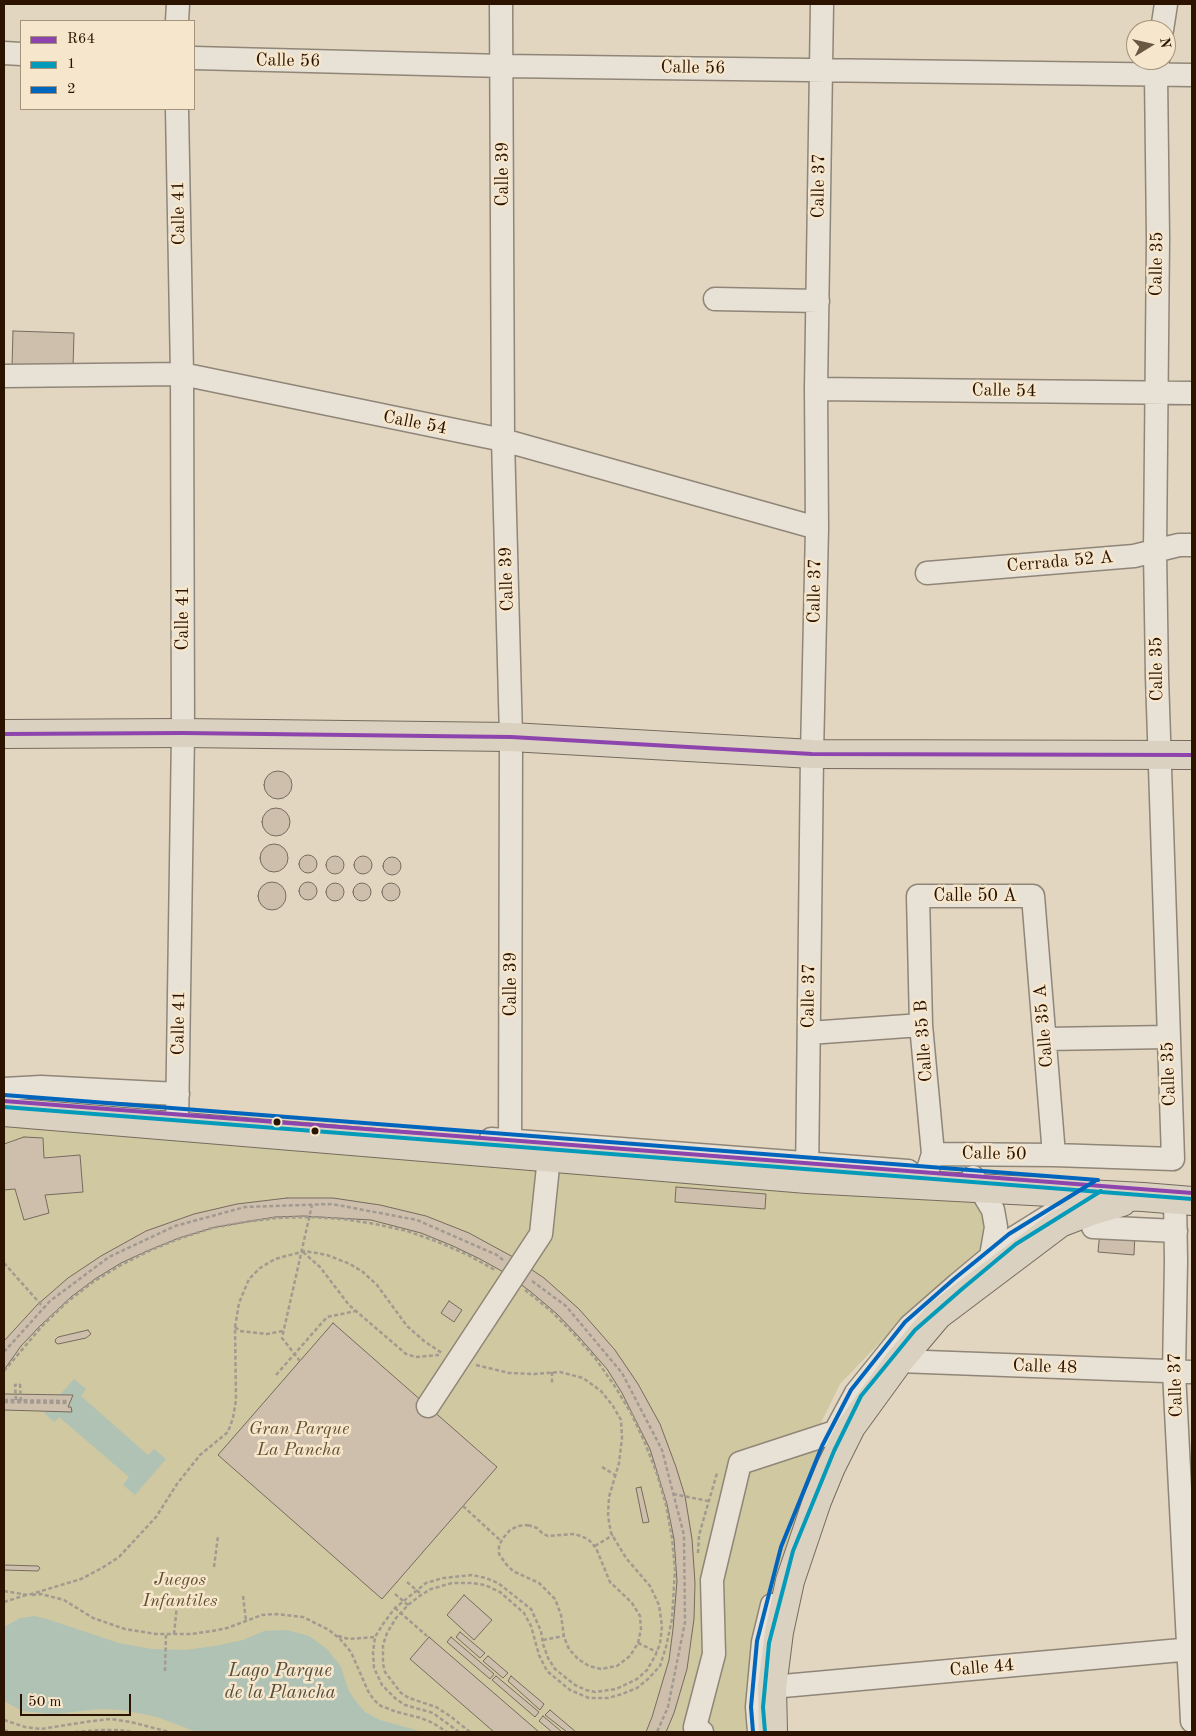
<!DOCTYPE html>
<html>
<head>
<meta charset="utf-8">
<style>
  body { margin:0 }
  #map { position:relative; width:1196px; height:1736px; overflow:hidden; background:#e2d6c0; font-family:"Old Standard TT",serif }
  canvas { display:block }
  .frame { position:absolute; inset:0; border:5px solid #2b1300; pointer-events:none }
  .legend { position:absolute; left:20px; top:20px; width:175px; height:90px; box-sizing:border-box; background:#f6e6cc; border:1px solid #a5927a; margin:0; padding:6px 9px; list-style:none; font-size:15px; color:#2b1300 }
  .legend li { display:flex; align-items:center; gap:10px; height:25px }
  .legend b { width:25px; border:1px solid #a5927a }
  .north { position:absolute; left:1126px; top:20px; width:50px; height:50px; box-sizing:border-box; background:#f6e6cc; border:1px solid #a5927a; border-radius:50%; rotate:81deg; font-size:14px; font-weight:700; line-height:20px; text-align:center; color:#2b1300 }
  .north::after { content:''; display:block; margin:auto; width:18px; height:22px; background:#6b5743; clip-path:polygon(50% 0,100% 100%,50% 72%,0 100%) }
  .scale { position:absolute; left:20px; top:1694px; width:111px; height:22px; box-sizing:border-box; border:2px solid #2b1300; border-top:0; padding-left:6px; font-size:15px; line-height:18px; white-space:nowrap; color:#2b1300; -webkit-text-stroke:4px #f6e6cc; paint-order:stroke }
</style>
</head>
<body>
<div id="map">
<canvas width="1196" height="1736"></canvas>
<div class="frame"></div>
<ul class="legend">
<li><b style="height:6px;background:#8e44ad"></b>R64</li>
<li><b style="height:6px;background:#049ab9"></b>1</li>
<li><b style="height:6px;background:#0065bd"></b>2</li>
</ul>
<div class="north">N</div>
<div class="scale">50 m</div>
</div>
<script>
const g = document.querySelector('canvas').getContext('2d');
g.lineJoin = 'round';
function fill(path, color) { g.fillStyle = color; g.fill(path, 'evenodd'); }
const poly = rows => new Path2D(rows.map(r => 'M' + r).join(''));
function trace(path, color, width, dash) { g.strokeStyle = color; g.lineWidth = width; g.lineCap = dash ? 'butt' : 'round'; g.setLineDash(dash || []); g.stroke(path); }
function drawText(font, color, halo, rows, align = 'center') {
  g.font = font + ' "Old Standard TT",serif'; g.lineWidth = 5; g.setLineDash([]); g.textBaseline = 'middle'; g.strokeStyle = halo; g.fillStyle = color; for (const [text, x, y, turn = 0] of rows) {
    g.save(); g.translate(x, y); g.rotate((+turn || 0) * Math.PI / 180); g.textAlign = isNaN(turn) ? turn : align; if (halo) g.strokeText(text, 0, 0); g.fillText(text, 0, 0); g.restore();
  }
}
fill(poly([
  [4,1123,975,1203,983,1216,984,1241,977,1254,913,1308,840,1384,818,1429,850,1418,821,1476,764,1732,4,1732]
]), '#d0c8a0');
fill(poly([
  [74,1379,86,1389,81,1396,148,1455,154,1449,166,1459,135,1495,123,1485,129,1477,59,1417,54,1422,44,1413],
  [35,1616,50,1620,119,1643,152,1649,184,1650,215,1646,243,1640,264,1631,287,1630,309,1636,327,1649,341,1667,348,1689,354,1699,365,1712,380,1720,423,1732,197,1732,157,1717,123,1710,101,1709,53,1714,22,1711,4,1701,4,1627,20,1618]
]), '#b0c2b4');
const building = poly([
  [13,331,74,333,73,368,12,366,13,331],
  '264 785a14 14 0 1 1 28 0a14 14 0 1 1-28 0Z',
  '262 822a14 14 0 1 1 28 0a14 14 0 1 1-28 0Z',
  '260 858a14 14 0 1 1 28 0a14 14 0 1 1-28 0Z',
  '299 864a9 9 0 1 1 18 0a9 9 0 1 1-18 0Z',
  '326 865a9 9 0 1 1 18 0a9 9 0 1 1-18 0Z',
  '354 865a9 9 0 1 1 18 0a9 9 0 1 1-18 0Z',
  '383 866a9 9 0 1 1 18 0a9 9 0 1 1-18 0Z',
  '258 896a14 14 0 1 1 28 0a14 14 0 1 1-28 0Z',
  '299 891a9 9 0 1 1 18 0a9 9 0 1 1-18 0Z',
  '382 892a9 9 0 1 1 18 0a9 9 0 1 1-18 0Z',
  '353 892a9 9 0 1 1 18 0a9 9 0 1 1-18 0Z',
  '326 892a9 9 0 1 1 18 0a9 9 0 1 1-18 0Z',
  [24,1137,43,1138,44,1158,80,1155,83,1192,45,1195,49,1213,24,1220,15,1189,4,1190,4,1144,24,1137],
  [676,1187,766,1194,765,1209,675,1202,676,1187],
  [287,1198,333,1198,380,1205,426,1216,469,1233,513,1257,544,1278,579,1309,615,1350,638,1384,660,1424,676,1467,685,1496,692,1539,695,1583,694,1619,687,1669,674,1713,666,1732,646,1732,652,1717,669,1660,673,1629,677,1581,674,1539,667,1504,650,1449,622,1393,607,1369,579,1337,557,1314,531,1292,507,1274,480,1259,453,1246,421,1233,371,1220,303,1216,275,1217,216,1227,179,1238,147,1251,121,1263,95,1279,71,1297,40,1326,21,1346,4,1370,4,1341,37,1305,68,1278,101,1256,146,1231,194,1214,237,1204,287,1198],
  [1100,1231,1135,1233,1134,1255,1098,1252,1100,1231],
  [449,1301,462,1310,454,1322,441,1313,449,1301],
  [333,1323,497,1467,382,1599,218,1455,333,1323],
  [88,1330,91,1334,86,1338,58,1344,56,1343,55,1340,58,1337,88,1330],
  [4,1394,73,1395,68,1407,71,1407,72,1412,4,1410,4,1394],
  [641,1487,649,1522,643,1523,636,1488,641,1487],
  [4,1565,38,1566,40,1568,38,1571,4,1570,4,1565],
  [464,1595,492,1620,474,1640,447,1615,464,1595],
  [460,1632,485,1653,480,1658,456,1637,460,1632],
  [429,1637,539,1732,494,1732,410,1659,429,1637],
  [451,1637,494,1674,490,1679,447,1642,451,1637],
  [488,1656,508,1673,503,1678,483,1661,488,1656],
  [496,1676,539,1712,535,1717,492,1680,496,1676],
  [511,1676,544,1704,540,1710,508,1681,511,1676],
  [550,1710,576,1732,567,1732,545,1715,550,1710],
  [543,1716,562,1732,552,1732,539,1721,543,1716]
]);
fill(building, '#cebfad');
trace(building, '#766c5e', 1);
const minor = poly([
  [501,4,503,440,511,737,510,1154],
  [177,21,178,4],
  [1162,30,1166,4],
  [4,53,21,54],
  [194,58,503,66,1192,75],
  [177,109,182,374,183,733,177,1126],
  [715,299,818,301],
  [4,376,182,374,503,440,817,528],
  [816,389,1192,393],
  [927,573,1134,556,1179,545,1192,545],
  [809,1033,921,1025],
  [1045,1039,1168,1037],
  [4,1089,41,1087,178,1094],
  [491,1139,908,1171],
  [933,1154,1054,1155,1173,1159,1157,677,1155,551,1158,238,1156,75,1158,60],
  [973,1177,993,1210,996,1227,991,1256],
  [807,1178,812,754,817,528,816,389,822,4],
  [923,1185,933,1154,921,1025,918,896,1033,896,1054,1155],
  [1175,1199,1176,1261,1174,1372,1192,1721],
  [1093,1227,1176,1231],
  [899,1361,1192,1372],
  [428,1406,541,1234,549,1157],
  [835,1432,856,1393,910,1326,958,1284,1012,1239,1060,1209],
  [772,1687,1192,1649],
  [702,1732,695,1727,714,1654,712,1580,740,1463,850,1427],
  [759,1732,757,1707,763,1642,772,1605]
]);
const major = poly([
  [4,734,183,733,511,737,812,754,1192,755],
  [4,1112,807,1179,1143,1197,1192,1201],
  [773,1732,772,1687,779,1632,790,1581,817,1501,831,1467,851,1427,899,1361,938,1315,1060,1223,1094,1210,1122,1202]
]);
trace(minor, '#908677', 25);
trace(major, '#766c5e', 30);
trace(poly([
  [303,1252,320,1267,349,1305,406,1354,416,1357,439,1355],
  [4,1263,44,1308],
  [532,1281,566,1306,622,1373,662,1450,684,1535,685,1622,668,1707,657,1732],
  [235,1327,240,1331,267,1334,283,1331],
  [4,1352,50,1301,109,1257,175,1226,245,1207,332,1204,417,1220,497,1255,503,1260],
  [300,1361,282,1338,312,1205],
  [4,1371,43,1325,67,1302,93,1282,121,1265,151,1250,181,1238,212,1228,245,1222,277,1218,309,1217,343,1219,375,1224,407,1231,438,1242,468,1255,495,1270],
  [552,1372,552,1385],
  [276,1375,327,1317,356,1311],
  [4,1400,68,1401],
  [16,1400,15,1385,20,1384],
  [4,1402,67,1403],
  [602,1467,615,1475],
  [673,1494,708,1501],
  [463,1506,501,1541],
  [528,1525,537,1528,542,1533,548,1536,575,1534,588,1539,596,1548,610,1582,632,1603,640,1616,641,1629,638,1643,630,1656,617,1666,601,1669,589,1666,578,1659,569,1649,564,1637,561,1615,555,1599,539,1583,513,1571,506,1564,499,1554,499,1545,504,1537,510,1530,518,1526,528,1525],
  [595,1546,613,1535],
  [698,1553,699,1535,717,1473],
  [214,1567,218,1536],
  [407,1582,421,1594],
  [4,1591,28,1595,81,1579,102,1568,119,1557,156,1517,177,1484,200,1455,228,1432,233,1418,236,1400,235,1327,239,1303,249,1279,260,1268,275,1259,305,1251,327,1255,350,1264,363,1272,377,1285,407,1326,424,1341,442,1353],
  [395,1594,408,1605],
  [32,1595,41,1594,64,1600,93,1618,125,1629,156,1634,191,1634,212,1631,227,1628,262,1615,277,1614,303,1617,329,1630,340,1639,351,1652,368,1691,374,1700,381,1706,397,1712,421,1718,433,1723,447,1732],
  [243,1596,246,1621],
  [4,1602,26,1595],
  [395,1608,427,1636],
  [174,1634,177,1605],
  [338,1636,349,1639,375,1637],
  [543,1640,563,1636],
  [638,1643,657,1652],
  [165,1671,166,1635],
  [4,1720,25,1727,41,1729,92,1721,111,1719,131,1722,169,1732],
  [4,1730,10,1732],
  [75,1732,100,1730,118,1730,133,1732],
  [459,1732,433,1713,405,1705,396,1699,382,1685,374,1668,373,1652,375,1637,383,1624,395,1608,426,1583,443,1578,472,1575,486,1578,498,1583,531,1609,541,1631,543,1644,548,1658,555,1669,575,1685,586,1690,595,1692,616,1689,637,1679,647,1670,655,1656,660,1644,662,1626,659,1605,650,1586,626,1558,611,1533,608,1516,609,1497,619,1463,622,1438,621,1420,613,1406,601,1391,583,1378,560,1372,534,1374,509,1373,476,1365],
  [470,1732,450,1716,436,1707,409,1698,401,1693,385,1672,383,1664,383,1645,387,1633,396,1618,408,1605,421,1595,431,1589,452,1583,472,1583,485,1585,500,1592,524,1613,531,1626,539,1655,547,1671,570,1690,589,1698,608,1698,622,1694,637,1688,648,1679,660,1666,666,1647,672,1619,675,1570,672,1538,666,1505,657,1474,645,1443,631,1413,614,1385,595,1358,573,1333,550,1310,525,1290]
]), '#a29a90', 2.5, [4, 2.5]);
trace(minor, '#e7e1d6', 22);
trace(major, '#dad1c1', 28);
trace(poly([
  [20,1384,21,1402]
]), '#a29a90', 2.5, [4, 2.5]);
trace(poly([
  [4,734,183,733,511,737,812,754,1192,755],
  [4,1101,1192,1193]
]), '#8e44ad', 4);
trace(poly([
  [4,1107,1192,1199],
  [765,1732,763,1707,769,1643,793,1551,834,1451,861,1396,915,1330,962,1289,1016,1244,1101,1191]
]), '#049ab9', 4);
trace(poly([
  [4,1095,1098,1180],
  [753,1732,751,1707,757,1641,781,1547,822,1446,851,1390,905,1322,954,1279,1009,1234,1095,1181]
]), '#0065bd', 4);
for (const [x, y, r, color] of [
  [277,1122,4.5,"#2b1300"],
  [315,1131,4.5,"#2b1300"]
]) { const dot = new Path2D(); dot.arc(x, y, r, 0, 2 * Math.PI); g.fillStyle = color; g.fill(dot); trace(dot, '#f6e6cc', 2); }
drawText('18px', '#2b1300', '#f6e6cc', [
  ["Calle 56",288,61,1],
  ["Calle 56",693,68,1],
  ["Calle 39",503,174,-90],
  ["Calle 37",819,186,-89],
  ["Calle 41",179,213,-91],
  ["Calle 35",1157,264,-89],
  ["Calle 54",1004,391,1],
  ["Calle 54",415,423,11],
  ["Cerrada 52 A",1060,562,-5],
  ["Calle 39",507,579,-92],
  ["Calle 37",815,591,-89],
  ["Calle 41",183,618,-90],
  ["Calle 35",1157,669,-91],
  ["Calle 50 A",975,896],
  ["Calle 39",511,984,-90],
  ["Calle 37",809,996,-89],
  ["Calle 41",179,1023,-89],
  ["Calle 35 A",1044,1026,-95],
  ["Calle 35 B",924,1041,-94],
  ["Calle 35",1169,1074,-92],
  ["Calle 50",994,1154,1],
  ["Calle 48",1045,1367,2],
  ["Calle 37",1176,1385,-92],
  ["Calle 44",982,1668,-5]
]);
drawText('italic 18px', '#604e2f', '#f6e6cc', [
  ["Gran Parque",299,1429],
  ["La Pancha",299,1450],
  ["Juegos",180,1580],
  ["Infantiles",180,1601]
]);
drawText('italic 19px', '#524d3d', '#f6e6cc', [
  ["Lago Parque",280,1671],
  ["de la Plancha",280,1693]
]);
</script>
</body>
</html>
